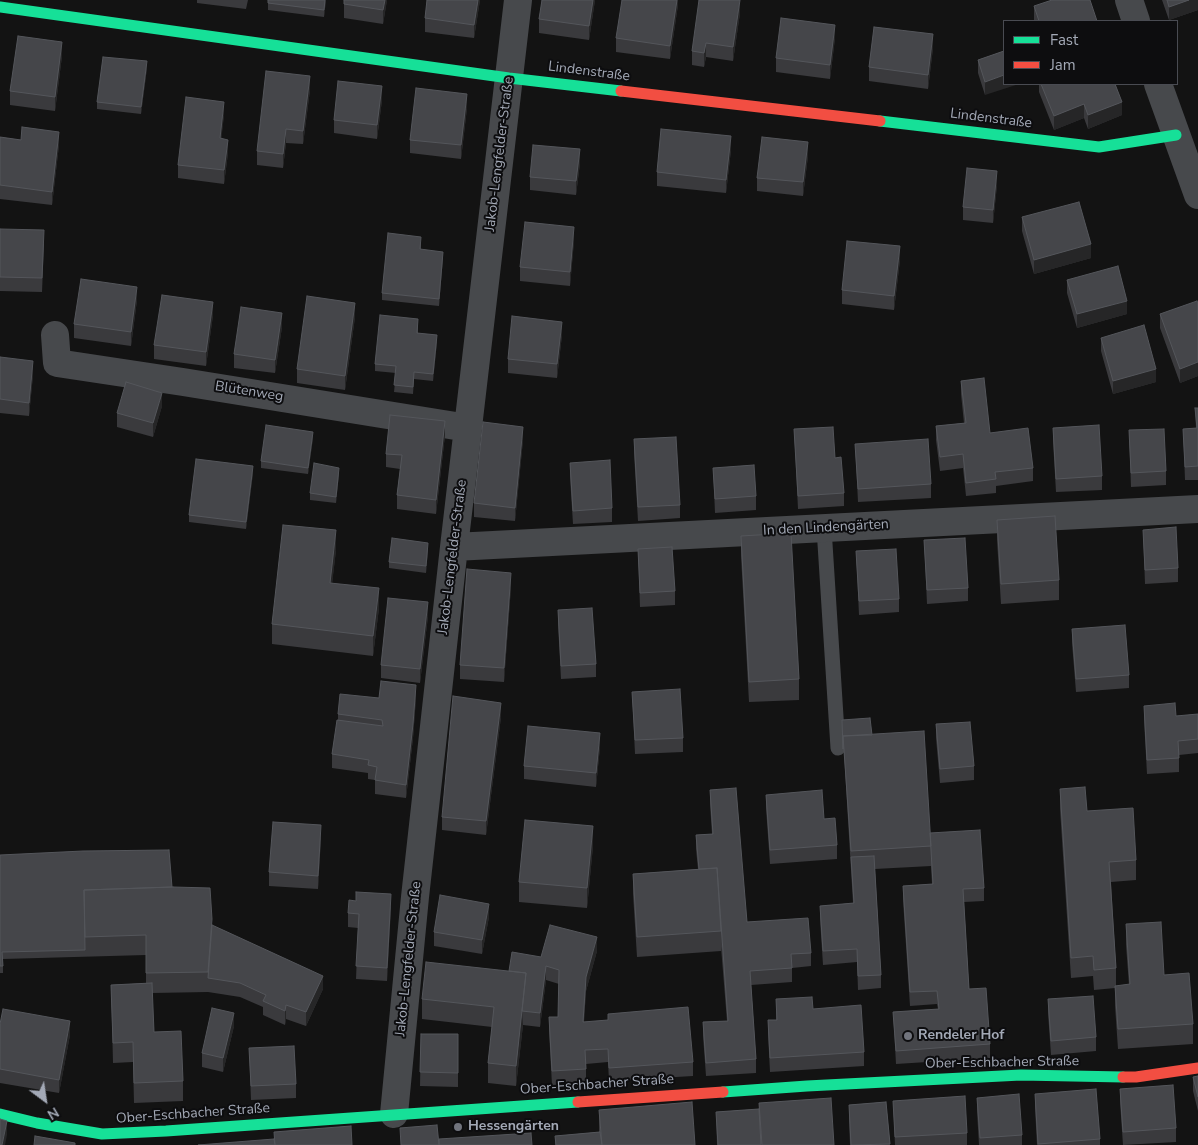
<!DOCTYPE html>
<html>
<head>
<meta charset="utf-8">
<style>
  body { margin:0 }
  #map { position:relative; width:1198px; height:1145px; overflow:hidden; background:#131313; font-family:"Nunito Sans",sans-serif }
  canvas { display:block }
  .legend { position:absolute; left:1003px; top:20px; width:175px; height:65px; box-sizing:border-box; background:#0d0d0f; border:1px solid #494b52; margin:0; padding:6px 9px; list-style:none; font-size:15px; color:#a3a9b6 }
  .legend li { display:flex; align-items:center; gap:10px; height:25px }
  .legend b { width:25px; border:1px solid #494b52 }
  .north { position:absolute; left:20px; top:1075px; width:50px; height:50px; -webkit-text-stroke:4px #0d0d0f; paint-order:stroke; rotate:149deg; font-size:14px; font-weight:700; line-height:20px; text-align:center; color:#a3a9b6 }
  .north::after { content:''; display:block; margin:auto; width:18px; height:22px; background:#a3a9b6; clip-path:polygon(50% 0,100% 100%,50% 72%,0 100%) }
</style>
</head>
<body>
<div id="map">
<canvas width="1198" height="1145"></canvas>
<ul class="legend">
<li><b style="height:6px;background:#16e098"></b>Fast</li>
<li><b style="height:6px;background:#f24e42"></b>Jam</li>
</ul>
<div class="north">N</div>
</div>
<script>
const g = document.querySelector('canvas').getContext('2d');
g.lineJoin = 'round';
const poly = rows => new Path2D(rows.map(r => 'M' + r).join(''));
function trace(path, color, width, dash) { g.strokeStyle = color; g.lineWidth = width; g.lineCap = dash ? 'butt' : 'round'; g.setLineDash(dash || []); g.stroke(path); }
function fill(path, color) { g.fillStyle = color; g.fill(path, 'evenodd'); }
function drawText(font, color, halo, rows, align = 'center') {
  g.font = font + ' "Nunito Sans",sans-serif'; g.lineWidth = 4; g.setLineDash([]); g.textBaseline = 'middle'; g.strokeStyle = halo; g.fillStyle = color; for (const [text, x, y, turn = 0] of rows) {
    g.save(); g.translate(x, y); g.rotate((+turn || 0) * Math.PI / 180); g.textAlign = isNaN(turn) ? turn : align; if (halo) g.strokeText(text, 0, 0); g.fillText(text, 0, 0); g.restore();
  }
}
trace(poly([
  [824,528,838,748]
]), '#47494c', 15);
trace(poly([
  [1129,0,1136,21],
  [1158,84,1198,195],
  [55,335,57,363,183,382,468,428],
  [454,547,1198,509],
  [394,1114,415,897,454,547,518,0]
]), '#47494c', 28);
trace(poly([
  [0,7,509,78,621,91],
  [880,121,1099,147,1176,135],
  [723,1092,807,1086,1021,1075,1123,1077],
  [0,1114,37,1123,102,1134,166,1131,578,1102]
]), '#16e098', 11);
trace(poly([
  [621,91,880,121],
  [1123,1077,1136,1077,1198,1068],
  [578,1102,723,1092]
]), '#f24e42', 11);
fill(poly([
  [197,0,248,0,246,9,197,3],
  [326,0,324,17,268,10,268,3],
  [387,0,383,24,344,18,344,4],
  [427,0,480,0,474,38,425,32,425,18],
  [542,0,595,0,589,40,539,33,539,19],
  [678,0,678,5,670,59,616,52,616,38],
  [1162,0,1198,0,1198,10,1169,20],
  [1034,6,1097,21,1034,21],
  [740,13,733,61,706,57,704,67,692,65,692,51],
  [835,38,830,79,776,72,776,58],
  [933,48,928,89,869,81,869,67],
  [1004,51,985,95,978,73,978,60],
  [62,56,55,111,10,105,10,91],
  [147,68,141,114,97,109,97,102],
  [1039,84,1115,84,1122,115,1088,129,1084,118,1054,130,1039,92],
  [310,90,303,144,286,143,283,168,257,165,257,151],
  [382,100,377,139,334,133,334,120],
  [467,108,461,159,410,153,410,140],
  [224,115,221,139,228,153,224,184,178,178,178,165],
  [0,137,59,145,52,205,0,199],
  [731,150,726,193,657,186,657,172],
  [808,156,803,196,757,191,757,178],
  [580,163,576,195,530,190,530,177],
  [997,185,993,223,963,220,963,207],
  [1022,217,1091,258,1034,274,1022,231],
  [0,229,44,244,42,292,0,291],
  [574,241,570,286,520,281,520,267],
  [421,243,421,249,443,258,439,306,382,300,382,293],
  [900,260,894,310,842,304,842,290],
  [1067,280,1127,314,1077,328,1067,293],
  [137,300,131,346,74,338,74,324],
  [1198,303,1198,376,1180,383,1160,328,1160,314],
  [213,315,206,366,154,359,154,345],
  [355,317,345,390,297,383,297,369],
  [418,326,418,333,437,342,433,381,414,379,413,394,394,392,396,373,375,371,375,364],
  [282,327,275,373,234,368,234,354],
  [562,335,557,378,508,373,508,359],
  [1101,338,1156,382,1113,394,1101,351],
  [0,357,33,375,29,416,0,413],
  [961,381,990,433,1033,468,1033,481,996,486,996,493,966,496,963,468,940,471,936,440,936,426,964,423,961,394],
  [162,406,153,437,117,427,117,413],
  [1195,408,1198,408,1198,480,1185,480,1183,429,1196,428],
  [1053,428,1102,476,1102,490,1056,492,1053,441],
  [794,429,835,458,844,493,844,506,798,509],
  [1129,430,1166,471,1166,485,1131,487],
  [445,435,436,514,397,509,397,495,400,469,386,467,386,454],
  [313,438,308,474,261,468,261,461],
  [634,439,680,505,680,518,638,521,634,453],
  [523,440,515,521,474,517,474,503],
  [855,444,931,484,931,498,858,502],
  [570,463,612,508,612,522,573,524,570,477],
  [713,468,756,496,756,510,715,513],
  [253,473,246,529,189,522,189,515],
  [339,474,336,503,310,500,310,493],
  [997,520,1059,580,1059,600,1001,604,997,540],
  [1143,530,1178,568,1178,582,1145,584],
  [741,536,799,679,799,700,749,702,741,556],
  [924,540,968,588,968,601,927,604],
  [638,549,675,591,675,605,640,607],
  [336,550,332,583,379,608,373,656,272,644,272,624],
  [428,550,426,573,389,568,389,562],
  [856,551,899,599,899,612,859,615],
  [511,587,504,682,460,679,460,665],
  [558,610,596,664,596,677,561,679,558,624],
  [428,616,420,683,381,678,381,665],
  [1072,629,1129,675,1129,688,1076,692,1072,643],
  [632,692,683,738,683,752,635,754],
  [379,698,416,698,413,738,406,798,375,794,375,780,368,779,368,773,332,768,332,754,338,720,338,714],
  [1144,706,1176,716,1198,714,1198,753,1179,755,1179,772,1147,774,1144,720],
  [501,717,486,835,442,830,442,817],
  [842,720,872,735,930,833,984,888,984,901,964,902,969,989,990,1044,990,1058,896,1064,893,1012,938,1009,937,1004,910,1006,903,900,903,886,932,884,931,866,875,869,881,975,881,988,858,990,857,962,823,965,820,919,820,906,853,903],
  [936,724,974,766,974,780,940,783,936,738],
  [600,747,596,787,524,779,524,766],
  [1060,789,1087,811,1136,860,1136,880,1111,882,1116,968,1116,986,1129,985,1126,945,1126,924,1164,975,1193,1024,1193,1044,1118,1049,1115,1006,1115,988,1094,990,1093,976,1071,978,1060,809],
  [710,790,747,922,811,953,811,966,792,968,792,982,751,985,756,1059,756,1073,706,1076,703,1036,703,1022,727,1021,721,947,721,951,637,957,633,894,633,874,698,869,696,849,696,835,712,834,710,804],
  [766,795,824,819,837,845,837,859,770,864,766,808],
  [321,838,318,889,269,886,269,872],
  [593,846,587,908,519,902,519,882],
  [0,855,172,887,212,926,323,989,306,1026,286,1019,285,1025,263,1015,263,1007,240,997,208,992,152,993,154,1032,183,1081,183,1101,134,1103,133,1062,113,1063,111,985,146,983,146,955,3,959,3,973,0,973],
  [391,907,387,981,356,979,358,928,348,927,348,913],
  [489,917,482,954,434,946,434,932],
  [597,951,586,991,584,1022,693,1062,693,1076,609,1081,608,1062,586,1064,586,1083,552,1085,549,1031,549,1017,558,1017,559,984,546,980,540,1027,523,1025,516,1086,488,1083,488,1063,492,1027,422,1019,422,999,509,971,541,957],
  [776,999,813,1009,864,1052,864,1066,770,1072,768,1034,768,1020,776,1020],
  [1048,999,1096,1037,1096,1051,1051,1055,1048,1013],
  [0,1024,70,1035,59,1093,0,1083],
  [234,1026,223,1072,202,1067,202,1053],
  [421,1034,458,1034,458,1087,420,1086],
  [249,1048,296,1084,296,1098,251,1100],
  [1198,1076,1198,1111,1193,1091,1193,1077],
  [1120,1089,1176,1128,1176,1142,1123,1145,1120,1102],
  [1035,1094,1100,1139,1100,1145,1037,1145,1035,1108],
  [977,1098,1022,1135,1022,1145,979,1145,977,1111],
  [893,1101,967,1133,967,1145,895,1145],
  [886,1102,890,1145,850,1145,849,1119,849,1105],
  [759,1103,834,1145,717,1145,716,1112,759,1109],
  [599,1110,695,1145,555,1145,555,1136,599,1132]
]), '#3a3a3d');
fill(poly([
  [325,0,326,0,324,17,324,10],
  [385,0,387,0,383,24,383,10],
  [478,0,480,0,474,38,474,25],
  [593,0,595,0,589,40,589,26],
  [677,0,678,0,678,5,670,59,670,46],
  [740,0,740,13,733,61,733,47],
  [1189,0,1198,0,1198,10,1169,20,1169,7],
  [835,25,835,38,830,79,830,65],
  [933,34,933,48,928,89,928,75],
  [62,42,62,56,55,111,55,97],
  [706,43,706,57,704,67,704,53],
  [147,61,147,68,141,114,141,107],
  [1004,75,1004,84,1019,84,985,95,985,82],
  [310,76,310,90,303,144,303,131],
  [382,86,382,100,377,139,377,125],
  [467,94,467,108,461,159,461,145],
  [224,102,224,115,220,152,220,138],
  [1122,102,1122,115,1088,129,1088,115],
  [1084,104,1084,118,1054,130,1054,116],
  [286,129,286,143,283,168,283,154],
  [59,132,59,145,52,205,52,192],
  [731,136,731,150,726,193,726,180],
  [228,140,228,153,224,184,224,170],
  [808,142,808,156,803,196,803,182],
  [580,149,580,163,576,195,576,181],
  [997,171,997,185,993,223,993,210],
  [574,227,574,241,570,286,570,272],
  [1091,244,1091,258,1034,274,1034,260],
  [900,246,900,260,894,310,894,296],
  [443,252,443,258,439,306,439,299],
  [137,287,137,300,131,346,131,332],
  [1127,301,1127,314,1077,328,1077,314],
  [213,302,213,315,206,366,206,352],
  [355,303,355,317,345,390,345,376],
  [282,313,282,327,275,373,275,360],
  [562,322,562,335,557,378,557,364],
  [437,335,437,342,433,381,433,374],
  [33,361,33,375,29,416,29,403],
  [1198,362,1198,376,1180,383,1180,369],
  [1156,369,1156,382,1113,394,1113,381],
  [162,393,162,406,153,437,153,423],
  [445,421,445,435,436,514,436,500],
  [523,427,523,440,515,521,515,508],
  [313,432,313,438,308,474,308,468],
  [253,466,253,473,246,529,246,522],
  [339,468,339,474,336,503,336,497],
  [336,530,336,550,330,603,330,583],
  [428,543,428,550,426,573,426,566],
  [511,573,511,587,504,682,504,668],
  [379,588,379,608,373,656,373,636],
  [428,602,428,616,420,683,420,669],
  [416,685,416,698,413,738,406,798,406,785],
  [501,703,501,717,486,835,486,821],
  [600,733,600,747,596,787,596,773],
  [321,825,321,838,318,889,318,876],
  [593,826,593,846,587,908,587,888],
  [391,894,391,907,387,981,387,968],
  [489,904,489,917,482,954,482,940],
  [597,937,597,951,586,991,583,1035,586,977],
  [546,966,546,980,540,1027,540,1013],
  [526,973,522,1011,523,1025,516,1086,516,1066],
  [323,976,323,989,306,1026,306,1012],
  [286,1005,286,1019,285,1025,285,1011],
  [234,1013,234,1026,223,1072,223,1058],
  [70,1021,70,1035,59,1093,59,1080],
  [7,1121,7,1135,5,1145,2,1145]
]), '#262627');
const building = poly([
  [268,0,325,0,324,10,268,3,268,0],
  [344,0,385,0,383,10,344,4,344,0],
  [427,0,478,0,474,25,425,18,427,0],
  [542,0,593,0,589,26,539,19,542,0],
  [622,0,677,0,670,46,616,38,622,0],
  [699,0,740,0,733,47,706,43,704,53,692,51,699,0],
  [1052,0,1090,0,1097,21,1039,21,1034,6,1052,0],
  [1167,0,1189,0,1169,7,1167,0],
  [781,18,835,25,830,65,776,58,781,18],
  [874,27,933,34,928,75,869,67,874,27],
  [18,36,62,42,55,97,10,91,18,36],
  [1004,51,1004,75,985,82,978,60,1004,51],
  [103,57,147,61,141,107,97,102,103,57],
  [266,71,310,76,303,131,286,129,283,154,257,151,266,71],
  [338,81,382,86,377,125,334,120,338,81],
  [1041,84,1115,84,1122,102,1088,115,1084,104,1054,116,1041,84],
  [416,88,467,94,461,145,410,140,416,88],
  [186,97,224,102,220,138,228,140,224,170,178,165,186,97],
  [22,127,59,132,52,192,0,185,0,137,21,140,22,127],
  [661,129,731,136,726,180,657,172,661,129],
  [762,137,808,142,803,182,757,178,762,137],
  [533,145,580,149,576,181,530,177,533,145],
  [967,168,997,171,993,210,963,207,967,168],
  [1079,202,1091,244,1034,260,1022,217,1079,202],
  [525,222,574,227,570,272,520,267,525,222],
  [0,229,44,230,42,278,0,277,0,229],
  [388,233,421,237,420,249,443,252,439,299,382,293,388,233],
  [847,241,900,246,894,296,842,290,847,241],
  [1118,266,1127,301,1077,314,1067,280,1118,266],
  [81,279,137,287,131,332,74,324,81,279],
  [162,295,213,302,206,352,154,345,162,295],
  [307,296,355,303,345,376,297,369,307,296],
  [1197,301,1198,303,1198,362,1180,369,1160,314,1197,301],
  [241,307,282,313,275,360,234,354,241,307],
  [380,315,418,319,417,333,437,335,433,374,414,372,413,387,394,385,396,366,375,364,380,315],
  [512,316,562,322,557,364,508,359,512,316],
  [1144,325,1156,369,1113,381,1101,338,1144,325],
  [0,357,33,361,29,403,0,399,0,357],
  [984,378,990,433,1028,428,1033,468,995,472,996,479,966,483,963,454,940,457,936,426,966,423,961,381,984,378],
  [126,382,162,393,153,423,117,413,126,382],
  [1195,408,1198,408,1198,466,1185,467,1183,429,1197,428,1195,408],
  [390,415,445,421,436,500,397,495,402,455,386,454,390,415],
  [483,422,523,427,515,508,474,503,483,422],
  [266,425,313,432,308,468,261,461,266,425],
  [1099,425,1102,476,1056,479,1053,428,1099,425],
  [833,427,835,458,841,457,844,493,798,496,794,429,833,427],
  [1164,429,1166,471,1131,473,1129,430,1164,429],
  [676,437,680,505,638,507,634,439,676,437],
  [928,439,931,484,858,489,855,444,928,439],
  [196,459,253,466,246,522,189,515,196,459],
  [610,460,612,508,573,511,570,463,610,460],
  [314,463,339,468,336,497,310,493,314,463],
  [754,465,756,496,715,499,713,468,754,465],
  [1055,516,1059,580,1001,584,997,520,1055,516],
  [283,525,336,530,330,583,379,588,373,636,272,624,283,525],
  [1176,527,1178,568,1145,570,1143,530,1176,527],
  [791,533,799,679,749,682,741,536,791,533],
  [392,538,428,543,426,566,389,562,392,538],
  [965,538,968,588,927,590,924,540,965,538],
  [672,547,675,591,640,593,638,549,672,547],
  [896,549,899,599,859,601,856,551,896,549],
  [467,569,511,573,504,668,460,665,467,569],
  [388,598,428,602,420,669,381,665,388,598],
  [592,608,596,664,561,666,558,610,592,608],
  [1125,625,1129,675,1076,679,1072,629,1125,625],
  [381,681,416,685,413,724,406,785,375,780,377,767,368,765,369,760,332,754,337,720,383,726,382,720,338,714,340,694,379,698,381,681],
  [680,689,683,738,635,740,632,692,680,689],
  [453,696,501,703,486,821,442,817,453,696],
  [1175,703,1176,716,1198,714,1198,739,1178,741,1179,758,1147,760,1144,706,1175,703],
  [870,718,872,735,843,736,843,749,842,720,870,718],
  [970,722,974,766,940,769,936,724,970,722],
  [528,726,600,733,596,773,524,766,528,726],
  [924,731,931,846,851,851,843,736,924,731],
  [1085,787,1087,811,1133,808,1136,860,1109,862,1116,968,1094,970,1093,956,1071,958,1060,789,1085,787],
  [736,788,747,922,808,918,811,953,791,954,792,968,750,971,756,1059,706,1063,703,1022,728,1021,717,868,699,869,696,835,713,834,710,790,736,788],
  [822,790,824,819,835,818,837,845,770,850,766,795,822,790],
  [525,820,593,826,587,888,519,882,525,820],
  [273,822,321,825,318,876,269,872,273,822],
  [980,830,984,888,963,889,969,989,986,988,990,1044,896,1051,893,1012,939,1009,937,991,910,992,903,886,933,884,930,833,980,830],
  [169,850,172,887,84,890,85,950,2,952,3,966,0,966,0,855,83,851,169,850],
  [874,856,881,975,858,976,857,949,823,951,820,906,854,903,851,857,874,856],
  [717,868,721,931,637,937,633,874,717,868],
  [173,887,210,888,212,919,208,972,146,973,146,935,85,937,84,890,173,887],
  [356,892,391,894,387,968,356,966,359,914,348,913,349,900,356,901,356,892],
  [440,895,489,904,482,940,434,932,440,895],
  [1161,922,1164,975,1189,973,1193,1024,1118,1029,1115,986,1130,984,1126,924,1161,922],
  [212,925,323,976,306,1012,286,1005,285,1011,263,1001,266,995,240,983,208,978,212,925],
  [550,925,597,937,586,977,583,1022,608,1020,608,1014,688,1007,693,1062,609,1068,608,1049,585,1050,586,1069,552,1071,549,1017,558,1017,559,970,546,966,540,1013,522,1011,526,973,509,971,512,952,541,957,550,925],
  [426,962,526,973,516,1066,488,1063,494,1007,422,999,426,962],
  [152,983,154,1032,181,1031,183,1081,134,1083,133,1042,113,1043,111,985,152,983],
  [1093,996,1096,1037,1051,1041,1048,999,1093,996],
  [812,997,813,1009,861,1005,864,1052,770,1058,768,1020,777,1020,776,999,812,997],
  [212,1008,234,1013,223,1058,202,1053,212,1008],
  [3,1009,70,1021,59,1080,0,1069,0,1024,3,1009],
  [421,1034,458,1034,458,1073,420,1072,421,1034],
  [294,1046,296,1084,251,1086,249,1048,294,1046],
  [1198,1076,1198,1097,1193,1077,1198,1076],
  [1173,1085,1176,1128,1123,1132,1120,1089,1173,1085],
  [1096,1089,1100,1139,1038,1144,1035,1094,1096,1089],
  [1019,1094,1022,1135,980,1138,977,1098,1019,1094],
  [965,1096,967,1133,895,1137,893,1101,965,1096],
  [831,1098,834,1145,762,1145,759,1103,831,1098],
  [692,1102,695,1145,602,1145,599,1110,692,1102],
  [886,1102,890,1144,851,1145,849,1105,886,1102],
  [759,1109,761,1145,718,1145,716,1112,759,1109],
  [0,1119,7,1121,2,1145,0,1145,0,1119],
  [437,1125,439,1145,401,1145,400,1128,437,1125],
  [351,1126,352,1145,275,1145,274,1132,351,1126],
  [600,1132,602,1145,556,1145,555,1136,600,1132],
  [531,1133,532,1145,439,1145,439,1139,531,1133],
  [35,1136,75,1143,75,1145,34,1145,35,1136],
  [274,1139,275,1145,198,1145,274,1139]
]);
fill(building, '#45464a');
trace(building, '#54565b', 1);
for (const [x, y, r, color] of [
  [908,1036,5,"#71747d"],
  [458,1127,5,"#71747d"]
]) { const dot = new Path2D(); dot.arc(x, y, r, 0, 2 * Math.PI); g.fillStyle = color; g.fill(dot); trace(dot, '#0d0d0f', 2); }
drawText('14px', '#a3a9b6', '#0d0d0f', [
  ["Lindenstraße",589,72,7],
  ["Lindenstraße",991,119,7],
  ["Jakob-Lengfelder-Straße",500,154,-83],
  ["Blütenweg",249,392,9],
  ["In den Lindengärten",826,528,-3],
  ["Jakob-Lengfelder-Straße",453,557,-83],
  ["Jakob-Lengfelder-Straße",409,959,-84],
  ["Ober-Eschbacher Straße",1002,1063,-1],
  ["Ober-Eschbacher Straße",597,1085,-4],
  ["Ober-Eschbacher Straße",193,1114,-4]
]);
drawText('bold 14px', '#a3a9b6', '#0d0d0f', [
  ["Rendeler Hof",918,1036],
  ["Hessengärten",468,1127]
], 'left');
</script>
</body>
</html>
